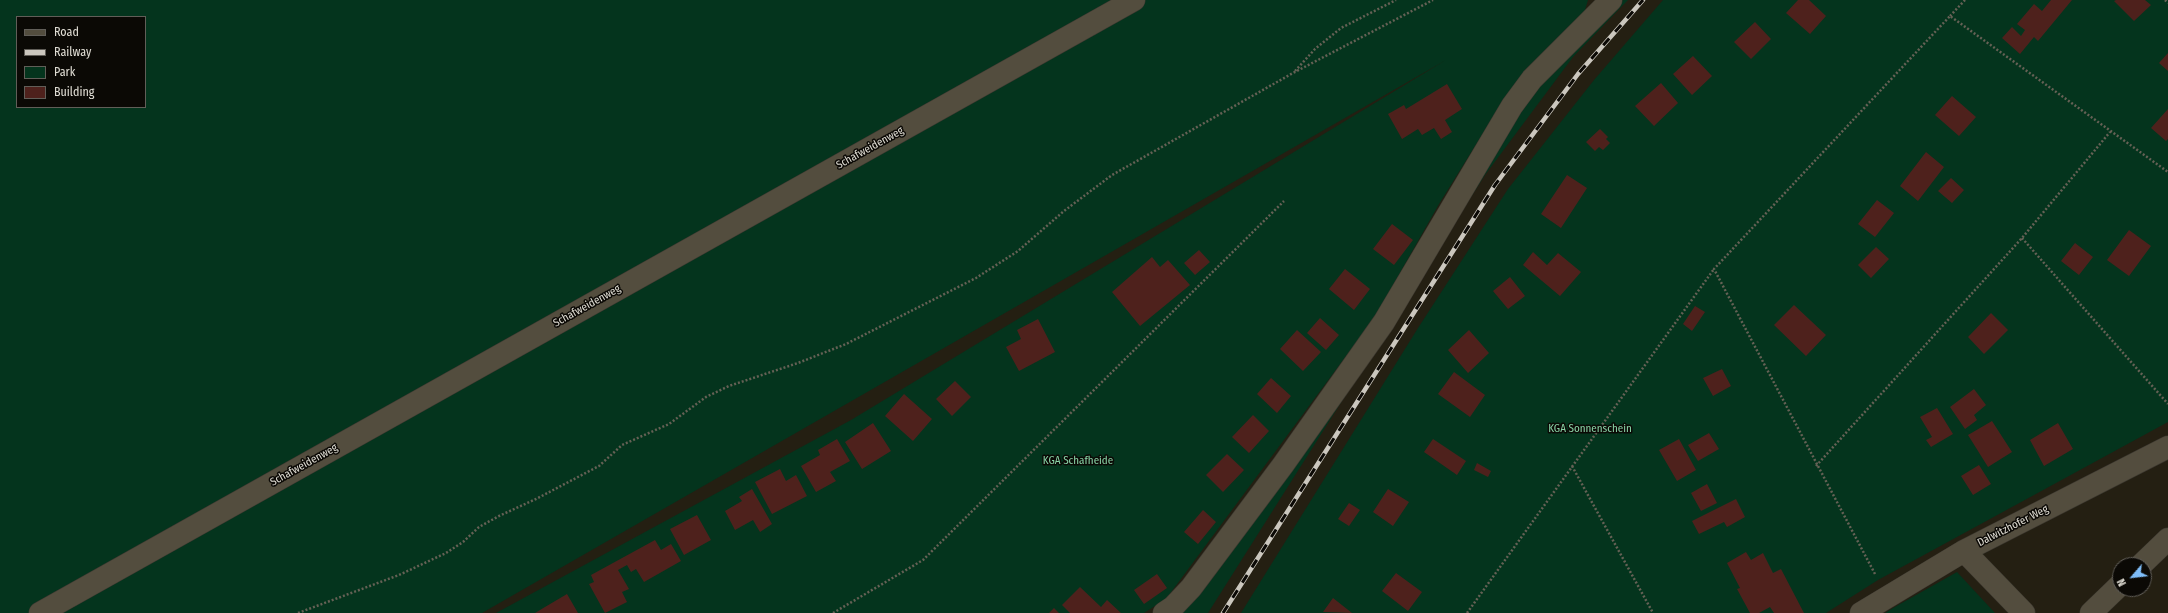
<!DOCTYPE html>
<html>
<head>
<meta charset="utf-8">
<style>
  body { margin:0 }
  #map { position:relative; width:2168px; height:613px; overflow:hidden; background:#241f12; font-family:"Fira Sans Condensed",sans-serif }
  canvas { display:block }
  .legend { position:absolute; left:16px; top:16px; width:130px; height:92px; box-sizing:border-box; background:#0b0905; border:1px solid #615e58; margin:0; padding:5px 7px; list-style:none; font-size:12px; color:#e1ded5 }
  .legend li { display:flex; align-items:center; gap:8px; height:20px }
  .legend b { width:20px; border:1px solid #615e58 }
  .north { position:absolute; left:2112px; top:557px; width:40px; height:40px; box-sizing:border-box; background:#0b0905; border:1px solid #615e58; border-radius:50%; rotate:242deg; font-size:11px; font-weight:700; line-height:16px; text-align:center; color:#e1ded5 }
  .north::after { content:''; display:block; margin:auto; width:14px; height:18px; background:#7ebdf9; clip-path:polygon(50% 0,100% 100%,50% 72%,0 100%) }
</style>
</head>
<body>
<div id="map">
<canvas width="2168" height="613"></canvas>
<ul class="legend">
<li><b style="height:5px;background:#534d3e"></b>Road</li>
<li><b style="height:5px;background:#cbc7be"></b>Railway</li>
<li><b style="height:11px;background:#04341d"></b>Park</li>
<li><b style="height:11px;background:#4e211c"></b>Building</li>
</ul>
<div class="north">N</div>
</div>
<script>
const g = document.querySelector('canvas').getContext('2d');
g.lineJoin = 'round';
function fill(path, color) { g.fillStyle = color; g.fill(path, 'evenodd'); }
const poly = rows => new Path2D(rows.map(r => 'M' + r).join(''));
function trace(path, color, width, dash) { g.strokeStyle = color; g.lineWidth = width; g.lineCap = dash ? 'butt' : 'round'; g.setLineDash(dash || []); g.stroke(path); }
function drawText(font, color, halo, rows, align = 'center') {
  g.font = font + ' "Fira Sans Condensed",sans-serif'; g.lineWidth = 3; g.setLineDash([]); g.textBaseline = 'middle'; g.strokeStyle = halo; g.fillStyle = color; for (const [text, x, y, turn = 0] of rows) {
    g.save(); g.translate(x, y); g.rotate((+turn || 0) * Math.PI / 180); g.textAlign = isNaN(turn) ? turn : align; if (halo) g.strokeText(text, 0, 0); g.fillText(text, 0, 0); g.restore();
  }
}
fill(poly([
  [0,0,1588,0,1582,20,1505,98,1439,204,1375,317,1166,599,1144,613,496,613,851,420,1446,60,482,613,0,613],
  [17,17,145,17,145,107,17,107],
  [1623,0,1628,0,1573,57,1485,175,1208,613,1163,613,1283,465,1512,106,1603,16],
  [1663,0,2168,0,2168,422,1878,580,1826,613,1241,613,1418,328,1508,189,1594,80],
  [1957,572,1995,613,1885,613,1893,608]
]), '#04341d');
fill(poly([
  [1798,0,1809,0,1826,16,1810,34,1786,13],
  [2051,0,2072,0,2038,41,2034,37,2020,54,2002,38,2012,27,2021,36,2025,30,2017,24,2034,4,2042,11],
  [2116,0,2145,0,2151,5,2134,21,2114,1],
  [1755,22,1771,39,1751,59,1734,42],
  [2168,53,2168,71,2159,63],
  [1693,56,1712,76,1692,95,1673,74],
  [1661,83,1678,103,1654,126,1635,106],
  [1447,84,1462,109,1445,120,1452,132,1441,139,1434,128,1422,135,1418,129,1402,139,1388,114,1404,105,1406,109],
  [1952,96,1976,117,1959,136,1935,115],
  [2168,109,2168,139,2166,141,2151,128],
  [1600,129,1608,137,1606,139,1610,143,1603,150,1599,147,1595,151,1586,142],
  [1926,152,1944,167,1918,201,1900,186],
  [1567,175,1587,188,1561,228,1541,214],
  [1951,178,1964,190,1952,203,1938,191],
  [1877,200,1894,213,1875,237,1858,224],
  [1392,224,1413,240,1394,265,1373,249],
  [2129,230,2151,246,2129,276,2107,260],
  [2075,243,2093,257,2079,275,2061,261],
  [1876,247,1889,259,1871,278,1858,265],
  [1199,250,1210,262,1195,275,1184,263],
  [1533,252,1547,265,1558,253,1581,272,1560,296,1523,265],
  [1152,257,1160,267,1168,260,1190,285,1140,326,1112,292],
  [1345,269,1370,289,1354,310,1329,289],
  [1510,277,1525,296,1508,309,1493,291],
  [1794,305,1826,335,1806,356,1774,325],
  [1695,306,1705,312,1692,331,1683,324],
  [1991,313,2008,330,1984,354,1968,337],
  [1320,318,1339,335,1326,350,1307,333],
  [1038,319,1055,352,1019,371,1006,347,1021,339,1017,330],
  [1297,330,1321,352,1303,371,1280,349],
  [1469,330,1489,353,1468,373,1448,350],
  [1722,369,1731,386,1713,396,1703,378],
  [1454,372,1485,395,1470,417,1438,394],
  [1271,378,1291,396,1277,413,1257,394],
  [955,381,971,397,952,416,936,399],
  [1974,389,1986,405,1974,415,1977,420,1965,429,1950,407],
  [904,394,932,419,913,441,885,416],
  [1937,408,1953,434,1931,447,1926,440,1932,437,1920,417],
  [1253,415,1269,431,1249,453,1232,437],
  [1992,421,2012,452,1988,467,1968,435],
  [873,423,891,451,862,469,845,442],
  [2058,423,2073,449,2044,466,2030,440],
  [1709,433,1719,449,1698,461,1688,445],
  [837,439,850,461,830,472,836,481,816,492,801,466,820,455,818,450],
  [1433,439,1466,461,1457,475,1424,452],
  [1679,439,1696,470,1677,481,1659,450],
  [1227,454,1244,470,1223,492,1206,475],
  [1477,463,1491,471,1488,477,1474,470],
  [1979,465,1991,484,1973,495,1961,476],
  [780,469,786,481,796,475,807,496,772,514,755,482],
  [1707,484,1717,503,1701,511,1691,493],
  [752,489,772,524,760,532,753,520,735,530,725,511,742,501,739,497],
  [1388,489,1409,502,1393,526,1373,512],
  [1736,499,1745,517,1727,527,1724,522,1699,534,1692,521],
  [1349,503,1360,510,1349,526,1338,519],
  [1203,510,1216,522,1198,544,1184,532],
  [697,515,711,540,684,555,670,529],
  [655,540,661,550,671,544,681,561,644,582,636,569,631,572,627,565,618,570,629,589,622,592,627,602,605,613,589,584,594,582,591,575],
  [1746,552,1751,560,1763,553,1773,573,1781,569,1804,613,1774,613,1770,607,1759,613,1750,613,1737,589,1740,588,1727,563],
  [1396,573,1422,592,1408,611,1382,591],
  [1157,574,1167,588,1144,604,1134,590],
  [1080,587,1101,607,1107,600,1121,613,1070,613,1062,605],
  [567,594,578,613,535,613,545,607],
  [1333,598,1352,613,1323,612],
  [1054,608,1059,613,1049,613]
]), '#4e211c');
const minor = poly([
  [1964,551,2024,613],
  [2141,565,2168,539],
  [40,613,1134,0],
  [1164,613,1173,607,1191,588,1283,465,1384,322,1512,106,1532,79,1611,0],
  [1861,613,1964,551,2168,447],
  [2091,613,2120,585]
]);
trace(minor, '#3c3830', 23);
trace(poly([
  [2165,0,2168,3],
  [1950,16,1965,0],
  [1295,71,1315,49,1341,28,1396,0],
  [2022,238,2168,404],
  [1572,466,1653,613],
  [1816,466,2022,238,2110,132],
  [1875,574,1714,269,1950,16,2168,172],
  [298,613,399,575,446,553,463,542,479,527,499,516,536,499,599,466,622,445,669,424,706,397,729,386,798,363,846,344,976,278,1018,251,1064,211,1112,175,1293,73,1433,0],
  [833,613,923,560,1284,201],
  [1467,613,1714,269]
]), '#656155', 2.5, [2, 2]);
trace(minor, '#534d3e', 22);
const rail = poly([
  [1223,613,1495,185,1578,74,1643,0]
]);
trace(rail, '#cbc7be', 4.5);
trace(rail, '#0b0905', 3, [9]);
drawText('11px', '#e1ded5', '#0b0905', [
  ["Schafweidenweg",870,148,-29],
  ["Schafweidenweg",587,306,-29],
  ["Schafweidenweg",304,465,-29],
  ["Dalwitzhofer Weg",2013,526,-27]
]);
drawText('11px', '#8ad5a8', '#0b0905', [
  ["KGA Sonnenschein",1590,429],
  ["KGA Schafheide",1078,461]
]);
</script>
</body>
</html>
